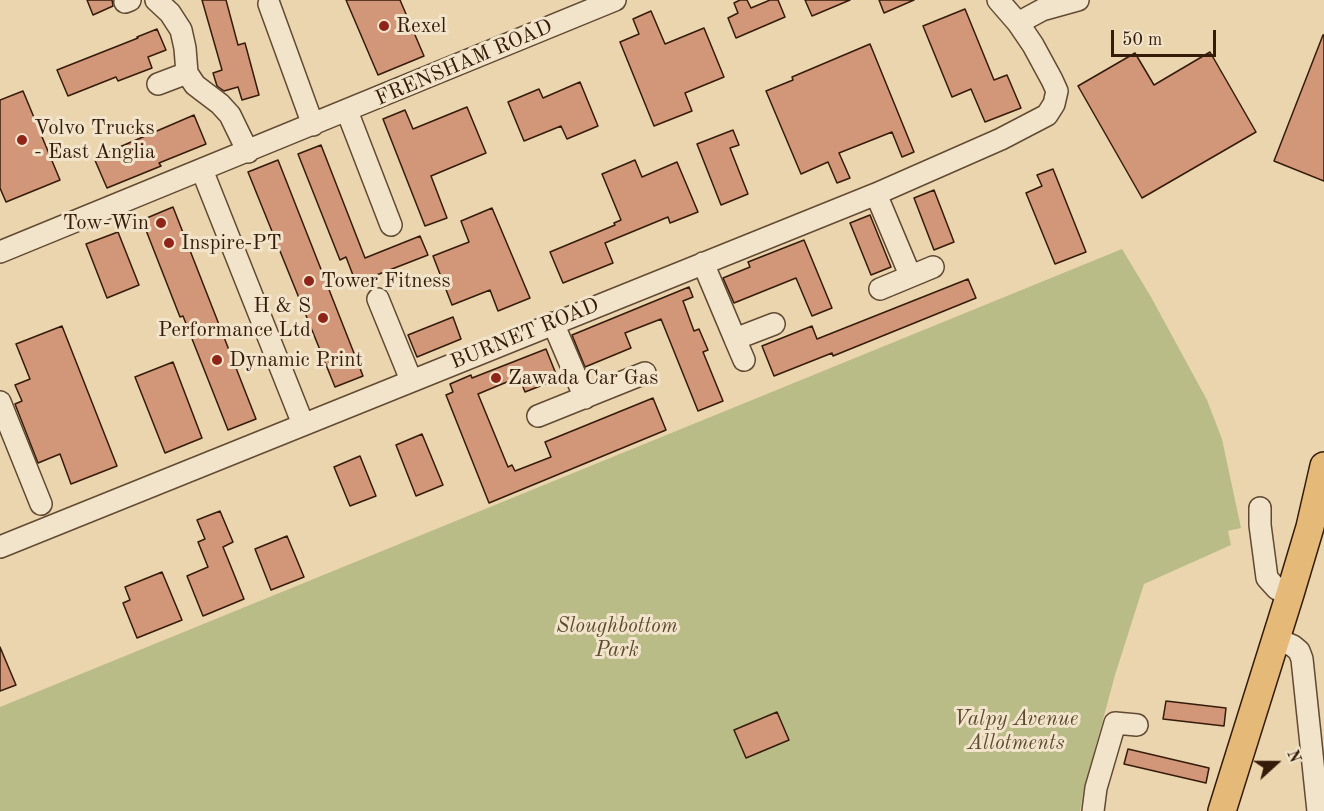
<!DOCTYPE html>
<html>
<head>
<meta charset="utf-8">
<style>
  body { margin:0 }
  #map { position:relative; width:1324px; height:811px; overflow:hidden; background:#ead5af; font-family:"Old Standard TT",serif }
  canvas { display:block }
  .north { position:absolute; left:1246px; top:733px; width:60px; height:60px; -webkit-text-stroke:4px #f1e4cb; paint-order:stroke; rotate:69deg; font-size:16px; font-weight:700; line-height:24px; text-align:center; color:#351b09 }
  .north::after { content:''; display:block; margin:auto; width:21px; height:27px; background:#351b09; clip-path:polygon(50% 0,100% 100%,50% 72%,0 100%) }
  .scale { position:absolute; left:1111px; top:30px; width:105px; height:27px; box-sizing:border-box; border:3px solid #351b09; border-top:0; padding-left:8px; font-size:18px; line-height:21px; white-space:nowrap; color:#351b09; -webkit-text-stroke:4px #f1e4cb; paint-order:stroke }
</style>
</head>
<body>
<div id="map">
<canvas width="1324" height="811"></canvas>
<div class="north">N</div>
<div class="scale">50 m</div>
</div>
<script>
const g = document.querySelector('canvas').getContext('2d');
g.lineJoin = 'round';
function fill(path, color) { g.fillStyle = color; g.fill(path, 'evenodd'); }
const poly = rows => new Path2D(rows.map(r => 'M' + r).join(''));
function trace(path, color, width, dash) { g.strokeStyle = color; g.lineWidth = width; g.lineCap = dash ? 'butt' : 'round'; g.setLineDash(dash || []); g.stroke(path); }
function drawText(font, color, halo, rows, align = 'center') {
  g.font = font + ' "Old Standard TT",serif'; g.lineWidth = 6; g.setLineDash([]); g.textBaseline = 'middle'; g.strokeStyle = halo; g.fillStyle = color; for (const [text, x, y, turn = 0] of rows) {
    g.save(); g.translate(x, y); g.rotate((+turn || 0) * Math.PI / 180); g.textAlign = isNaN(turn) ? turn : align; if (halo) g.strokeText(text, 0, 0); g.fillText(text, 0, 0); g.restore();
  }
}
fill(poly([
  [1122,249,1151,297,1207,400,1222,439,1241,528,1228,531,1231,545,1144,584,1115,675,1083,793,1080,811,0,811,0,707]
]), '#babc88');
const building = poly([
  [87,0,112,0,113,6,93,15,87,0],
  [202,0,226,0,238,45,245,43,259,95,242,100,238,87,224,91,217,86,213,73,222,70,202,0],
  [346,0,400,0,424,56,378,75,346,0],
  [740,0,747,0,751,8,770,0,778,0,785,17,736,38,728,18,738,13,734,3,740,0],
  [805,0,850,0,812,16,805,0],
  [879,0,914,0,884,13,879,0],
  [965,9,994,80,1007,75,1021,108,985,122,971,89,952,97,923,26,965,9],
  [651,11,665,44,704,28,724,77,685,93,692,111,654,126,620,42,639,34,633,19,651,11],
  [157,29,166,50,148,57,152,68,118,81,116,77,68,96,57,70,138,38,137,37,157,29],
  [1323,35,1324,35,1324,181,1274,161,1323,35],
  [870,44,914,152,902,157,892,132,839,153,850,178,837,183,828,162,801,174,766,91,793,80,792,77,870,44],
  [1210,52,1256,132,1142,198,1078,86,1135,53,1154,85,1210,52],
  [580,82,598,126,567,139,561,126,524,141,508,102,539,89,543,98,580,82],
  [23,91,60,180,6,202,0,188,0,100,23,91],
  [467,107,486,153,431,176,447,218,425,226,383,119,405,110,413,129,467,107],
  [194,115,206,144,159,163,161,166,107,188,94,158,194,115],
  [733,130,739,145,730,148,748,194,721,205,697,144,733,130],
  [321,145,365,258,420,236,428,255,356,283,346,257,340,260,298,154,321,145],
  [278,160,363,376,335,387,248,172,278,160],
  [635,160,642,177,677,162,698,212,670,223,668,217,605,243,613,263,563,283,550,252,615,225,614,223,621,220,602,174,635,160],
  [1053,169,1086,252,1055,264,1026,193,1042,186,1037,175,1053,169],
  [934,190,954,242,934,250,914,198,934,190],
  [173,207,256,419,228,430,183,316,180,317,142,220,173,207],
  [492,208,530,298,498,311,490,290,452,305,433,256,469,242,461,221,492,208],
  [870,215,891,267,871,275,850,223,870,215],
  [118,232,139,285,107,298,86,244,118,232],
  [804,240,832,308,812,316,796,278,734,303,723,278,750,267,748,262,804,240],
  [968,279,976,298,833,356,832,353,774,376,762,346,812,326,817,339,968,279],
  [689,287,693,297,683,301,694,331,699,329,708,350,703,352,723,401,698,411,661,319,625,333,631,348,585,367,572,335,689,287],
  [453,317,461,339,417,357,408,335,453,317],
  [62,326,117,466,71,484,60,454,38,463,15,404,22,401,15,385,30,379,16,344,62,326],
  [546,349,558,379,525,392,519,377,478,394,508,467,512,465,515,471,551,457,545,442,653,398,666,430,489,503,446,395,453,392,450,384,471,375,472,378,546,349],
  [173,362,202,438,165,453,135,377,173,362],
  [422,434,443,485,416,496,396,445,422,434],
  [360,456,376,496,350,506,334,467,360,456],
  [220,511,233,542,223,547,244,599,203,616,187,576,208,567,198,542,205,539,197,520,220,511],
  [287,536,304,577,271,590,255,549,287,536],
  [162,572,182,620,137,638,123,603,130,600,125,587,162,572],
  [0,647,16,685,0,691,0,647],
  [1166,701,1226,708,1224,726,1163,719,1166,701],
  [777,712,789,740,746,758,734,730,777,712],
  [1128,749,1209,768,1206,783,1124,764,1128,749]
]);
fill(building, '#d29678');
trace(building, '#351b09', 1.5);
const minor = poly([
  [156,0,170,13,181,30,185,48,187,73],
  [125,2,130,0],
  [269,4,313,125],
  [1018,23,1042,10,1078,0],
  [158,84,187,73,195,85,220,104,230,115,248,152],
  [347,111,391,225],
  [202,170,303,424],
  [876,194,910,275],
  [0,252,615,0],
  [703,263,735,339,774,324],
  [880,289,933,267],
  [378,299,411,380],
  [553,323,585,398],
  [735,339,744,360],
  [0,402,41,504],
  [538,416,645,373],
  [1260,508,1260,525,1267,578,1277,589,1290,594],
  [0,547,876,194,1001,139,1047,115,1054,104,1057,91,1052,80,1033,45,1018,23,998,0],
  [1275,638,1293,646,1299,651,1302,659,1318,811],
  [1093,811,1096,788,1115,723,1137,725]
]);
const major = poly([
  [1222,811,1290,594,1310,527,1324,466]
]);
trace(minor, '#624a32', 24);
trace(major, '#351b09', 30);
trace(minor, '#f1e4cb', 21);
trace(major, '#e5ba78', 27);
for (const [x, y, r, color] of [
  [384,26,6,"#8f2418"],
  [22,140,6,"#8f2418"],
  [161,223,6,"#8f2418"],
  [169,243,6,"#8f2418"],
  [309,281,6,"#8f2418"],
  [323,318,6,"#8f2418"],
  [217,360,6,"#8f2418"],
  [496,378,6,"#8f2418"]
]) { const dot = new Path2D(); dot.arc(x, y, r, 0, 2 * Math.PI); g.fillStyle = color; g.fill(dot); trace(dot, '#f1e4cb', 2); }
drawText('21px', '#351b09', '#f1e4cb', [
  ["Rexel",396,26],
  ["Volvo Trucks",34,128],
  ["- East Anglia",34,152],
  ["Tow-Win",149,223,"right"],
  ["Inspire-PT",181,243],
  ["Tower Fitness",321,281],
  ["H & S",311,306,"right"],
  ["Performance Ltd",311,330,"right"],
  ["Dynamic Print",229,360],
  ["Zawada Car Gas",508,378]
], 'left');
drawText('21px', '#351b09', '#f1e4cb', [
  ["FRENSHAM ROAD",464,63,-23],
  ["BURNET ROAD",525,334,-22]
]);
drawText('italic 21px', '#5d4b2f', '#f1e4cb', [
  ["Sloughbottom",617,626],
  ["Park",617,650],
  ["Valpy Avenue",1016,719],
  ["Allotments",1016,743]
]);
</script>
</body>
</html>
